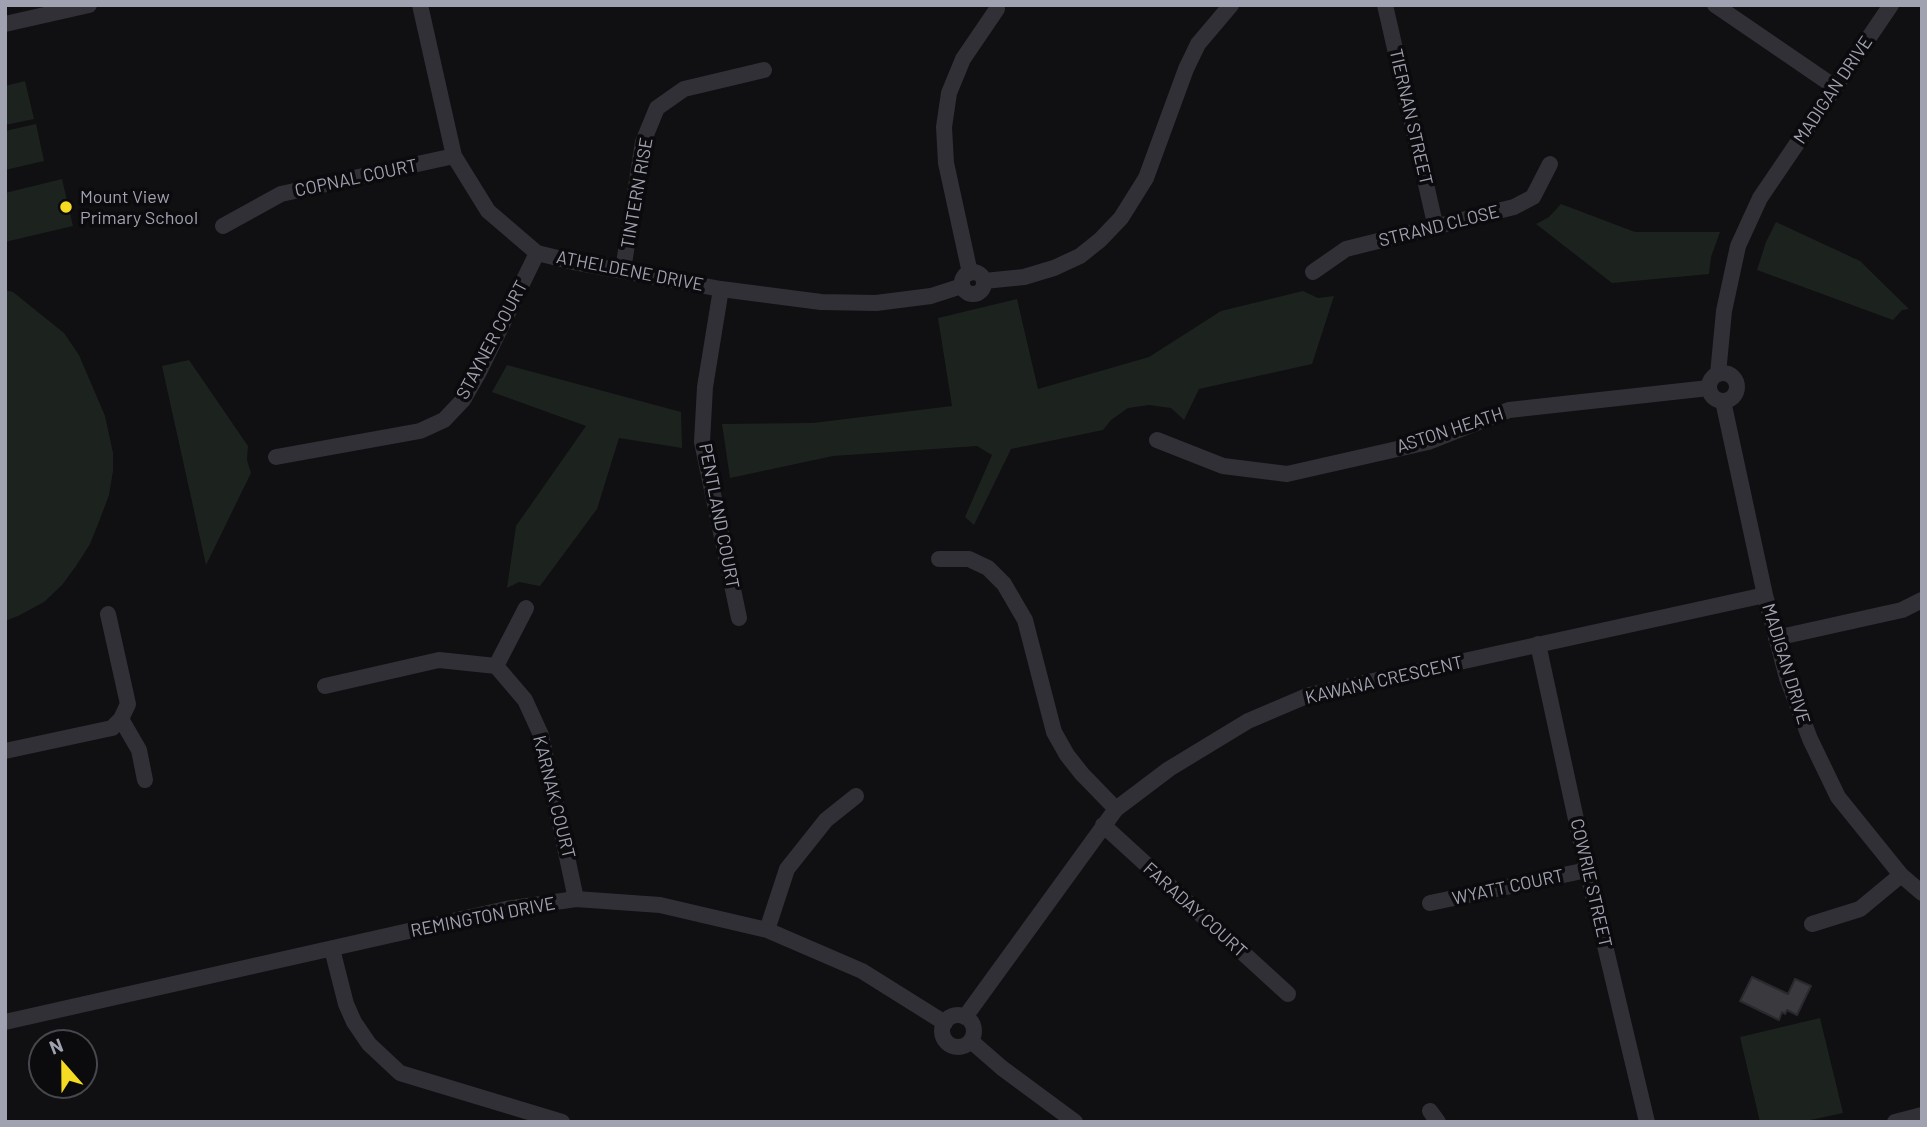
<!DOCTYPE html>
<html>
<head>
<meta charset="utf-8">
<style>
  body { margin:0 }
  #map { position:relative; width:1927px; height:1127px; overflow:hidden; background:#100f11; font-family:Barlow,sans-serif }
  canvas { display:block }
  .frame { position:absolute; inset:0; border:7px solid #a0a2b2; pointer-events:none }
  .north { position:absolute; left:28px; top:1029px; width:70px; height:70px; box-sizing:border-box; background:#0b0a0c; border:2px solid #47474e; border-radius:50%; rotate:339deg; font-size:19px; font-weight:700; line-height:28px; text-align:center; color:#a0a2b2 }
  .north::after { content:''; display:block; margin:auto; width:24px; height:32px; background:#f5dc23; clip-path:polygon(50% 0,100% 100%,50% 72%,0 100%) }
</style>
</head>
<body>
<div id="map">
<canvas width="1927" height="1127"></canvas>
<div class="frame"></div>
<div class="north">N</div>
</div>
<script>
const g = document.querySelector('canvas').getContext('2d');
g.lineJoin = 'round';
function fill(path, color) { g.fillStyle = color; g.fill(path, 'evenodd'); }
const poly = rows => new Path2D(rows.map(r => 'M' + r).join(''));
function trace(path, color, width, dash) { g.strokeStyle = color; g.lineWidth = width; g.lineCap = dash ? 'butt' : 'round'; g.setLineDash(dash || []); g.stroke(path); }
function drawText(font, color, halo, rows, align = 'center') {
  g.font = font + ' Barlow,sans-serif'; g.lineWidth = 7; g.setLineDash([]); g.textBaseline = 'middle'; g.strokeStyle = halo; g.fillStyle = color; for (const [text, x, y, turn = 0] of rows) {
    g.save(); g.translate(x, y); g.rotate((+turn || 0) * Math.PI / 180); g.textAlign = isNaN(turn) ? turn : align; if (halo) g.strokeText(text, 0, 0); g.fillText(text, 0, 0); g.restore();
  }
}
fill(poly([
  [25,81,34,119,5,125,5,86],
  [36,124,44,161,5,170,5,131],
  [62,179,73,226,5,242,5,193],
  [1561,204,1635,232,1720,232,1711,257,1709,274,1612,283,1536,224,1549,217],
  [1776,222,1860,261,1909,309,1902,310,1893,320,1757,270,1766,242],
  [5,290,13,292,64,333,79,355,105,416,113,453,113,471,109,495,100,519,90,544,76,566,62,585,44,602,18,616,5,621],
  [1303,291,1318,298,1334,296,1312,364,1199,389,1184,420,1171,408,1149,405,1128,408,1111,420,1103,430,1011,449,974,525,965,517,992,455,977,446,833,456,730,478,722,424,813,423,952,406,938,318,1017,299,1038,389,1149,357,1221,311],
  [189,360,248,446,247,460,251,473,206,565,162,366],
  [507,365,681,412,682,448,619,438,597,509,540,586,519,582,507,588,516,526,586,426,492,392],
  [1820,1018,1843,1113,1801,1122,1760,1122,1740,1037]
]), '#1c231e');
const building = poly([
  [1752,977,1788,994,1795,979,1811,986,1797,1015,1787,1010,1785,1014,1782,1012,1779,1020,1740,1001,1752,977]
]);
fill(building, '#3a393e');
trace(building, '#2a292d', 2);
trace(poly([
  [420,5,454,156,488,211,537,253,578,263,721,289,821,302,876,303,931,296,962,286],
  [1385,5,1436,228],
  [1715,5,1835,87],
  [5,24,89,5],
  [223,226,281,194,454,156],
  [623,270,643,142,657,108,684,89,764,70],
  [1313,272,1346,249,1514,207,1533,197,1550,164],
  '962 283a11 11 0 1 1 22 0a11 11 0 1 1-22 0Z',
  [970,273,946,163,944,127,949,93,963,59,997,9],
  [984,281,1024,277,1054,268,1080,256,1100,240,1121,218,1146,178,1186,69,1198,44,1231,5],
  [721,289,705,387,702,442,739,618],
  '1709 387a14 14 0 1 1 28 0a14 14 0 1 1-28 0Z',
  [1718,374,1724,311,1738,246,1760,198,1891,5],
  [1723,401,1765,595,1787,678,1810,739,1838,797,1901,875,1922,893],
  [1157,440,1223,466,1287,474,1428,442,1509,410,1709,388],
  [276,457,420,431,444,420,463,400,479,372,537,253],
  [939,559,969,559,988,568,1004,584,1025,620,1054,732,1067,755,1082,774,1116,809],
  [1776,638,1902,610,1922,600],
  [1538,644,1587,870,1647,1122],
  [496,666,526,608],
  [325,686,439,660,496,666,525,700,541,735,576,899],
  [121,719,139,750,145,780],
  [5,751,112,728,121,719,128,704,108,614],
  [1103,825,1288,994],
  [1430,903,1587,870],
  [1812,924,1860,909,1901,875],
  [767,930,787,869,826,820,856,796],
  [332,949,346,1004,354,1022,369,1044,400,1073,562,1122],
  '942 1031a16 16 0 1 1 32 0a16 16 0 1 1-32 0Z',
  [965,1017,1116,809,1169,769,1248,721,1309,695,1765,595],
  [5,1022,506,909,576,899,660,905,767,930,862,971,945,1023],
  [971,1041,1002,1068,1075,1122],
  [1430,1111,1438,1122],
  [1895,1122,1922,1115]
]), '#313036', 16);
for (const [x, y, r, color] of [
  [66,207,7,"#f5dc23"]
]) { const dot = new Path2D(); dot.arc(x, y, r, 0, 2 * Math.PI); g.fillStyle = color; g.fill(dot); trace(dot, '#0b0a0c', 2.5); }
drawText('18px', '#a0a2b2', '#0b0a0c', [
  ["MADIGAN DRIVE",1833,90,-56],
  ["TIERNAN STREET",1411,117,77],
  ["COPNAL COURT",356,178,-12],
  ["TINTERN RISE",637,193,-80],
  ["STRAND CLOSE",1439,226,-14],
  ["ATHELDENE DRIVE",630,271,11],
  ["STAYNER COURT",492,340,-62],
  ["ASTON HEATH",1450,430,-18],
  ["PENTLAND COURT",719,516,79],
  ["MADIGAN DRIVE",1786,664,73],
  ["KAWANA CRESCENT",1384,680,-13],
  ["KARNAK COURT",554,797,76],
  ["COWRIE STREET",1591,883,77],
  ["WYATT COURT",1508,887,-12],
  ["FARADAY COURT",1195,910,42],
  ["REMINGTON DRIVE",483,917,-11]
]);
drawText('18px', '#a0a2b2', '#0b0a0c', [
  ["Mount View",80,197],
  ["Primary School",80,218]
], 'left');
</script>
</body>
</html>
